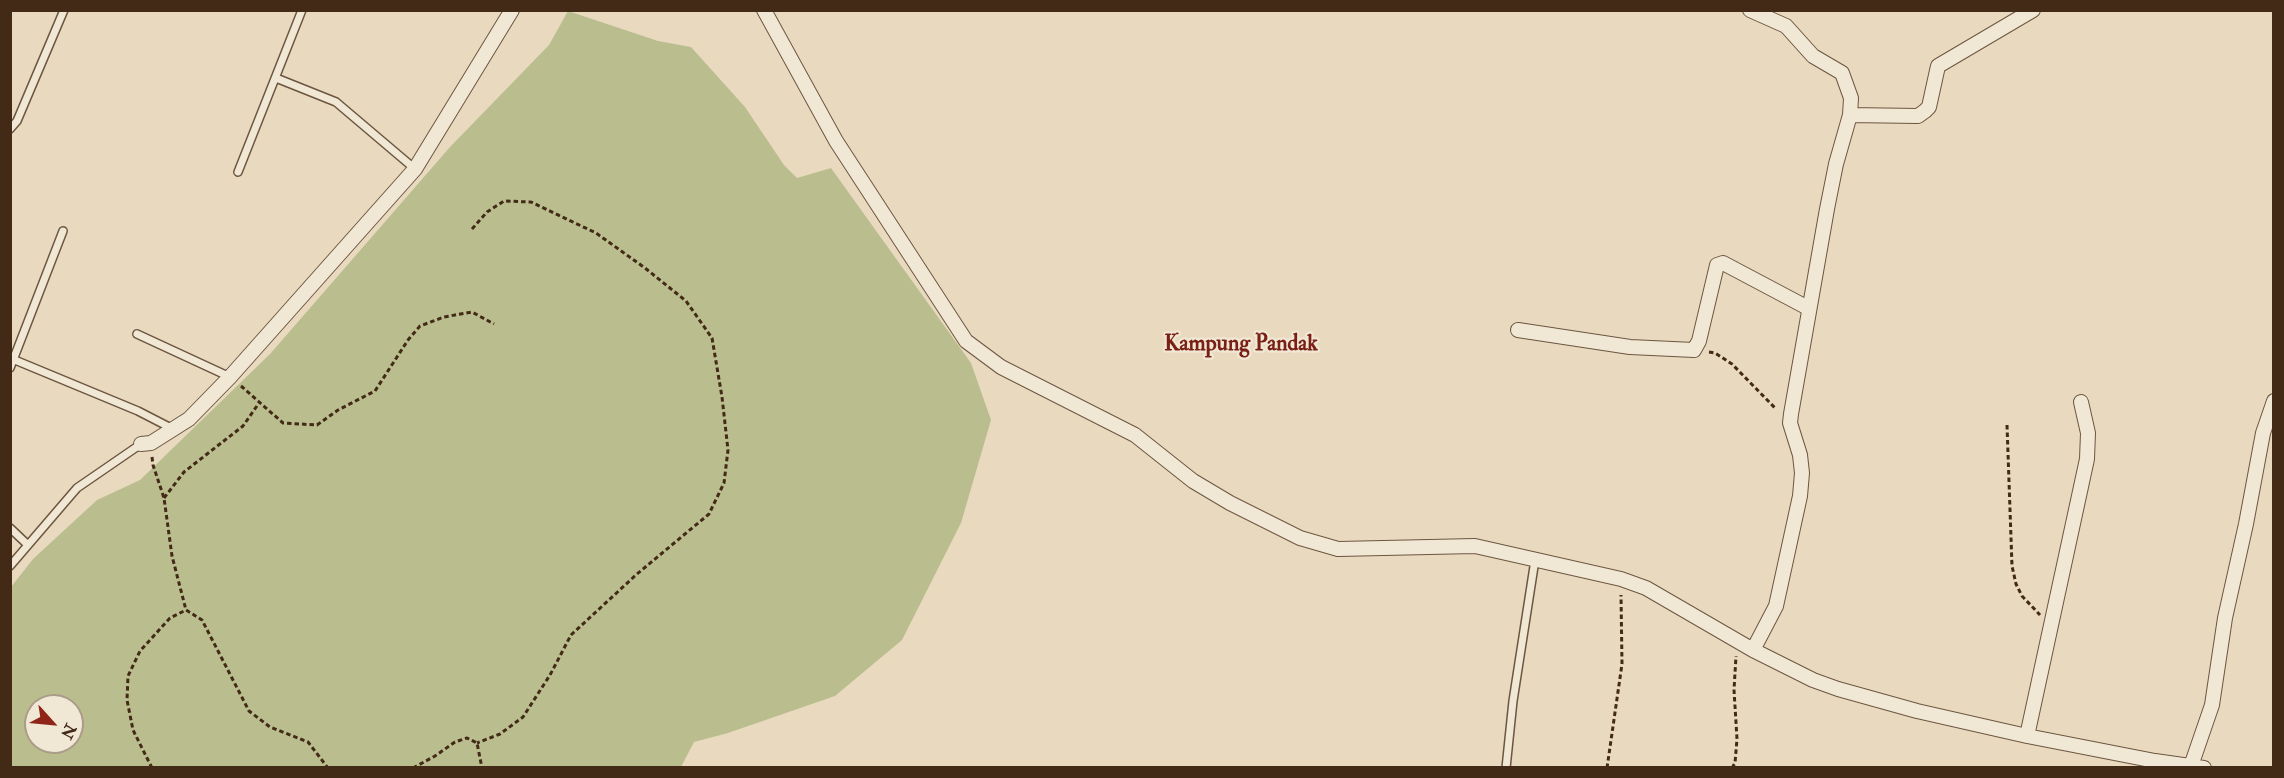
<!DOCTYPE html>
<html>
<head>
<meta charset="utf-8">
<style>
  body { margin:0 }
  #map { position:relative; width:2284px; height:778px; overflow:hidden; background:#e9dabf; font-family:"IM FELL Double Pica",serif }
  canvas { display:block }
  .frame { position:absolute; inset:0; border:12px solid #432a16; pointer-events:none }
  .north { position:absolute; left:24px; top:694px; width:60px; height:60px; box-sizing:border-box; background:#f1e7d5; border:2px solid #ab9b89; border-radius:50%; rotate:117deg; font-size:16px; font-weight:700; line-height:24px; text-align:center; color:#432a16 }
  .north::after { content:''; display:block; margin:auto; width:21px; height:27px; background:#8f2418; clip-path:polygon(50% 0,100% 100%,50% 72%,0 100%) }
</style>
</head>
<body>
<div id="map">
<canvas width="2284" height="778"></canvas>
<div class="frame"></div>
<div class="north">N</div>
</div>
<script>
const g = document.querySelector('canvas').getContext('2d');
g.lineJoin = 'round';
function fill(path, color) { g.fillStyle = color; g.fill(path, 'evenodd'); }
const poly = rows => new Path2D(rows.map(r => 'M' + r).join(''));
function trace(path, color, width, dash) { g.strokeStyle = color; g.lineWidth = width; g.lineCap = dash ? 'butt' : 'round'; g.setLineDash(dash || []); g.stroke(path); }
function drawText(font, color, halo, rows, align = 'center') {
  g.font = font + ' "IM FELL Double Pica",serif'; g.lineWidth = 4.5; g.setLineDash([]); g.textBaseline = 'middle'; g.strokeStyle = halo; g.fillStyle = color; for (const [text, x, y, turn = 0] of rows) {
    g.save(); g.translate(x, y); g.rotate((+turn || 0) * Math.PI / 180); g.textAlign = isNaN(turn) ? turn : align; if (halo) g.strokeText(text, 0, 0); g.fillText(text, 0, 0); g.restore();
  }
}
fill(poly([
  [568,11,658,41,691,47,745,107,784,165,797,178,831,168,971,363,991,420,961,523,902,640,835,696,728,733,694,742,681,767,11,767,11,587,33,559,97,500,140,480,270,354,450,147,549,45],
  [36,706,72,706,72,742,36,742]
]), '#babe8f');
const service = poly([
  [276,78,336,102,415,169],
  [10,129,17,121,64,10],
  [238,172,302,10],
  [137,334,230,377],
  [10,358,138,411,173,429],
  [10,368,63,231],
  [10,528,28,545],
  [10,566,77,488,141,444],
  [1506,768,1513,701,1535,560]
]);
const minor = poly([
  [764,10,836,141,966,341,1001,367,1135,435,1193,481,1230,503,1300,538,1338,549,1475,546,1621,579,1646,588,1753,650,1813,680,1838,689,1917,711,2027,736,2155,761,2204,768],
  [1750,10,1786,26,1813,56,1842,73,1851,98,1850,115,1836,164,1827,209,1791,414,1790,423,1800,455,1802,473,1800,496,1776,606,1753,650],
  [1850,115,1918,116,1925,111,1929,107,1938,66,2033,10],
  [1518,330,1630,347,1694,350,1699,341,1717,265,1723,263,1808,308],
  [141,444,151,443,189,419,230,377,415,169,512,10],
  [2027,736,2087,459,2088,433,2081,402],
  [2191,766,2212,705,2225,618,2246,524,2263,433,2274,401]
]);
trace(service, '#6c5640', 10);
trace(minor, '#6c5640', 16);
trace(poly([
  [472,229,487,212,504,201,531,202,596,233,645,268,686,301,712,338,722,397,728,450,724,483,709,514,637,574,571,635,550,675,523,717,500,734,477,743],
  [1709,352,1715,353,1732,364,1776,409],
  [241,386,283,423,317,425,338,410,375,391,408,340,420,326,444,317,472,312,494,324],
  [2007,425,2012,566,2016,584,2022,596,2040,615],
  [152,457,153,465,164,498,172,556,186,610],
  [164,498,184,472,243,426,259,403],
  [152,768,133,730,127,700,128,676,140,651,170,618,186,610,202,620,249,711,270,727,308,742,328,768],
  [413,768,435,756,455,742,467,738,477,743,482,768],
  [1607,768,1622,664,1621,595],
  [1732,768,1735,763,1737,739,1734,690,1736,656]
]), '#432a16', 3, [4.5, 3]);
trace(service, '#f1e7d5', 7);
trace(minor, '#f1e7d5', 14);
drawText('bold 22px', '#7a1f14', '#f1e7d5', [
  ["Kampung Pandak",1241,345]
]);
</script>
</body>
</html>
